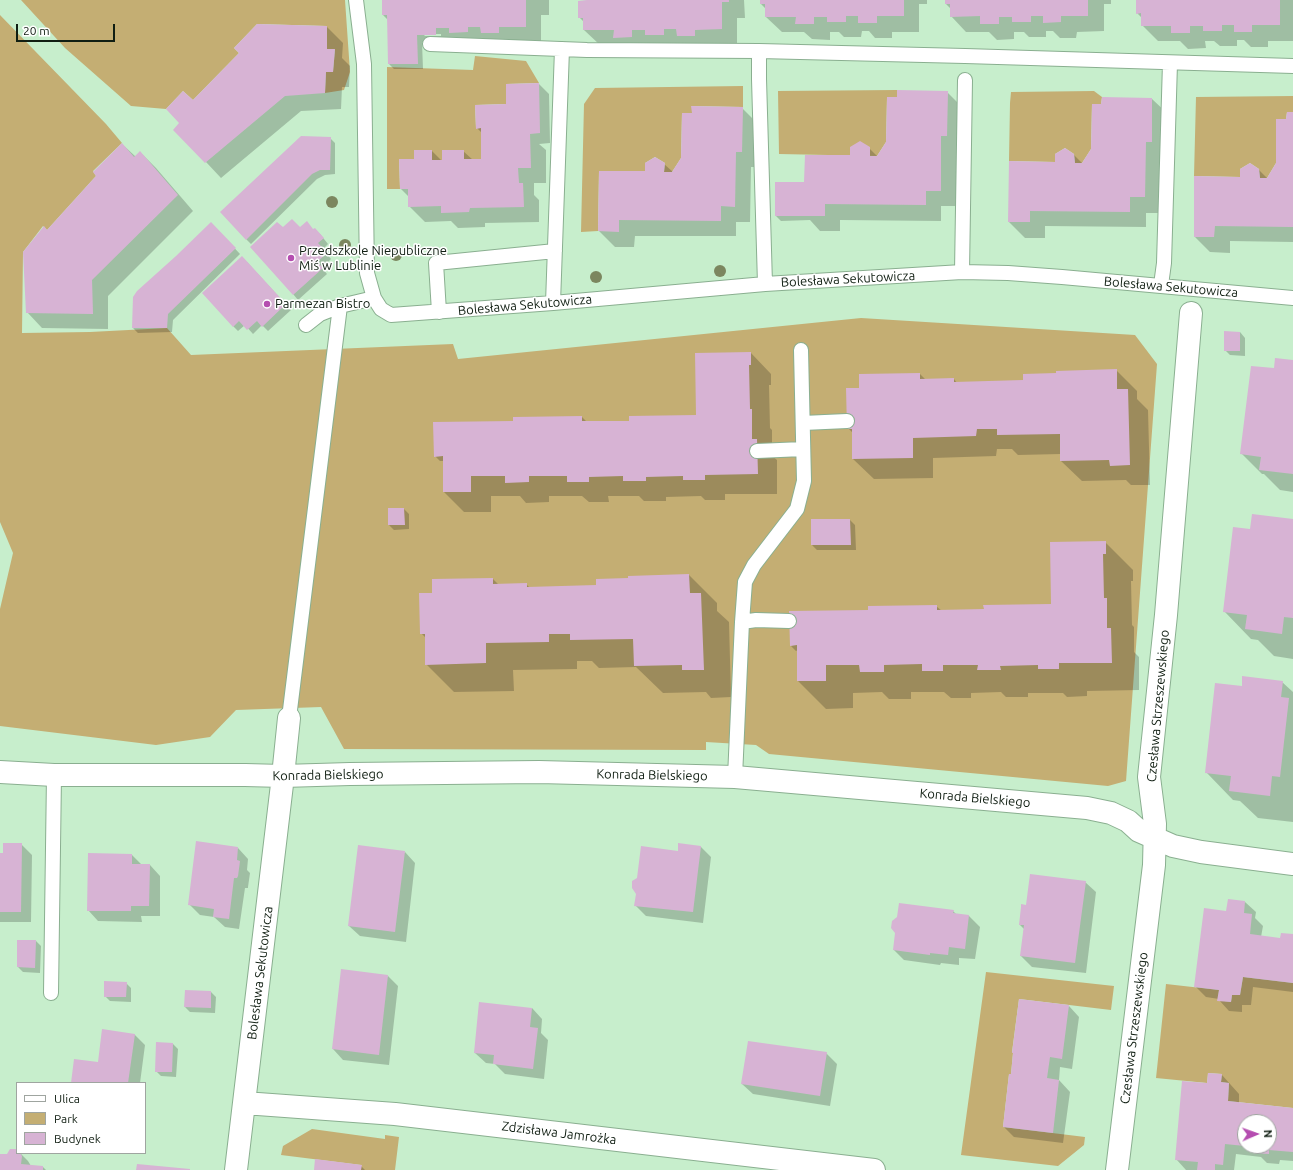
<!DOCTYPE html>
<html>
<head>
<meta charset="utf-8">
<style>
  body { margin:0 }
  #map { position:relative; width:1293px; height:1170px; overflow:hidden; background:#c7eecc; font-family:Ubuntu,sans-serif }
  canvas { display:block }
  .legend { position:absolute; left:16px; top:1082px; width:130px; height:72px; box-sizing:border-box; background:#fff; border:1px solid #9fa5a0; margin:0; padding:5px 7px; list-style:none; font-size:12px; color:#101e12 }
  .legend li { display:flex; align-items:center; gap:8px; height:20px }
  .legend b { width:20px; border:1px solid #9fa5a0 }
  .north { position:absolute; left:1237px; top:1114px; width:40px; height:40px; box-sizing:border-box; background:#fff; border:1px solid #9fa5a0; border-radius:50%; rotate:88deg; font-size:11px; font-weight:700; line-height:16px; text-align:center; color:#101e12 }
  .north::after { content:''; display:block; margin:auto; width:14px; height:18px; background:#b54db0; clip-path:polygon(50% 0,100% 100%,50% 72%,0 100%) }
  .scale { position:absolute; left:16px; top:24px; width:99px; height:18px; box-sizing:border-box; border:2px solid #101e12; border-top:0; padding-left:5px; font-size:12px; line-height:14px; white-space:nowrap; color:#101e12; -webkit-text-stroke:3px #fff; paint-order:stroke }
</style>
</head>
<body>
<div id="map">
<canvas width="1293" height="1170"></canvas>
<ul class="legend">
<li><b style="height:5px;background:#fff"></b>Ulica</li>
<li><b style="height:11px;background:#c4ae73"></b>Park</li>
<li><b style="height:11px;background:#d7b3d4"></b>Budynek</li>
</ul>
<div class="north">N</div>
<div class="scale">20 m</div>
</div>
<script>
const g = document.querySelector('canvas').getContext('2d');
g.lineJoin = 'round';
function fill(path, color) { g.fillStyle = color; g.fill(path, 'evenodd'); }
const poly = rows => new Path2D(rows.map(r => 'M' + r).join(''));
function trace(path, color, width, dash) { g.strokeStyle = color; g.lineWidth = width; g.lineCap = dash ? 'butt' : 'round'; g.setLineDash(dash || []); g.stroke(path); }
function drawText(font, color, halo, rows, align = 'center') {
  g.font = font + ' Ubuntu,sans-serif'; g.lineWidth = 3; g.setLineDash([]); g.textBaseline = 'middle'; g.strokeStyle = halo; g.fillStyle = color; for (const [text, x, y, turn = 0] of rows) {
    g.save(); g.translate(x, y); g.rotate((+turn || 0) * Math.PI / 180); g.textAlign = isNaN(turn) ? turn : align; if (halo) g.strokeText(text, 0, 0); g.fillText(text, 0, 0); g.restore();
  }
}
fill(poly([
  [21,0,345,0,350,72,344,90,325,93,326,72,333,72,335,50,327,49,327,26,257,24,234,48,239,53,193,100,183,91,166,109,131,106,65,48],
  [0,15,106,124,122,143,93,171,96,176,47,230,43,226,23,252,22,333,90,332,167,328,191,355,453,344,458,359,861,318,1135,335,1157,364,1126,781,1108,786,769,754,756,745,706,742,706,750,344,749,321,707,236,710,210,737,156,745,0,726,0,609,13,553,0,522],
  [475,56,526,61,539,83,506,84,506,104,475,105,476,128,481,128,481,159,464,159,464,150,443,150,442,160,432,160,432,150,414,150,414,159,399,159,400,189,387,189,387,67,473,70],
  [743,86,743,107,692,106,692,113,682,113,681,158,672,172,664,172,665,163,655,157,645,163,645,171,599,171,598,231,581,232,584,104,595,88],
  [897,90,897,97,887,98,886,142,877,156,779,154,778,91],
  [1094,91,1102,97,1101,104,1092,104,1091,149,1082,163,1075,163,1074,154,1065,148,1055,154,1055,162,1009,161,1010,103,1011,92],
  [1293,96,1293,112,1287,112,1286,119,1276,119,1276,163,1267,178,1260,178,1259,169,1250,163,1240,169,1240,177,1194,176,1196,97],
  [986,972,1114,986,1111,1010,1019,999,1012,1052,1013,1053,1011,1074,1009,1074,1003,1127,1085,1137,1084,1145,1058,1166,961,1155],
  [1243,977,1293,983,1293,1108,1228,1101,1229,1083,1221,1082,1222,1074,1208,1073,1207,1083,1156,1078,1166,984,1219,990,1218,1000,1231,1002,1232,995,1240,995],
  [312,1129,385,1139,385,1135,399,1137,395,1170,361,1170,361,1165,281,1155,283,1146]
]), '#c4ae73');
fill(poly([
  [383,0,549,0,549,15,541,15,541,42,422,42,423,69,394,69,389,64,388,20,383,15],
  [423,34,441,34,441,36,425,36],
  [588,0,744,0,745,18,737,18,737,45,600,45,584,30,584,22,579,17],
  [761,0,927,0,927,4,919,4,919,32,892,32,892,38,875,38,869,31,862,31,861,37,844,37,839,32,830,32,830,40,812,39,804,32,782,32,766,17,766,9,761,4],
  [946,0,1111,0,1111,4,1104,4,1104,31,1077,32,1076,38,1060,38,1053,31,1046,31,1046,37,1029,37,1024,32,1014,32,1014,39,997,40,989,32,966,32,951,16,951,9,946,4],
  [1137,0,1293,0,1293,41,1268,41,1268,47,1251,47,1244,40,1237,40,1237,46,1220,46,1214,41,1205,41,1206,48,1188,49,1180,41,1158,41,1142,25,1142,18,1137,13],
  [327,27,343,43,342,58,350,66,349,87,342,87,341,109,301,111,221,178,206,162,193,101],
  [539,84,549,94,550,143,539,144,546,150,546,183,534,183,534,195,539,200,539,222,485,223,485,227,458,228,451,221,425,222,409,206,409,197,401,189,415,160,432,151,443,162,463,151,473,160,482,160,482,133,477,128,506,105],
  [947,92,963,108,963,151,956,151,956,206,941,206,941,221,840,220,840,231,820,231,810,220,781,221,776,216,804,183,851,156,869,148,878,157],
  [1152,99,1168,114,1161,213,1146,213,1146,227,1045,226,1045,238,1025,238,1009,222,1056,163,1074,155,1083,164,1092,149,1102,105],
  [742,108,758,124,757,167,751,167,750,222,736,222,736,236,635,236,634,247,615,247,599,231,646,172,664,164,673,172],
  [1293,113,1293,242,1230,241,1230,253,1210,252,1195,237,1241,178,1259,170,1268,179,1277,164,1287,120],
  [330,138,335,143,335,174,325,175,317,179,251,244,246,239],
  [122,144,136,157,140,152,156,168,193,211,108,296,108,329,42,328,27,312,47,231,98,176],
  [211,223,240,254,173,320,172,332,138,333,133,328,134,298],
  [283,228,300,228,314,230,320,234,328,244,323,249,331,259,322,268,327,274,298,300,293,294],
  [247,262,291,310,268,331,262,325,253,334,245,325,238,331,233,326],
  [1240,332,1245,338,1245,356,1230,355,1225,350],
  [751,353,771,374,771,385,769,385,770,428,772,430,772,456,777,460,777,494,725,494,725,500,705,500,701,496,666,497,666,501,644,501,639,496,608,496,609,502,589,502,582,496,549,496,549,502,526,503,520,496,491,496,491,512,464,512,444,492,443,461,440,461,435,456,514,422,582,417,587,422,630,422,697,416],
  [1293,361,1293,492,1280,490,1264,474,1262,474,1241,453,1274,369],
  [1116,370,1137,391,1137,399,1148,410,1150,485,1131,485,1126,480,1082,481,1061,461,1061,454,1018,455,1012,449,997,449,996,456,933,458,933,478,874,479,853,459,853,433,848,428,860,389,920,374,926,380,954,379,957,383,1025,381],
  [404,509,409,514,409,529,394,530,389,525],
  [812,520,850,520,855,525,856,550,817,550,812,545],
  [1293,520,1293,659,1274,656,1258,640,1251,639,1224,611,1251,530],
  [1105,542,1133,570,1133,581,1131,581,1132,625,1134,627,1134,652,1139,657,1139,690,1087,691,1087,696,1067,697,1063,693,1028,693,1028,697,1006,697,1001,692,971,693,971,698,951,698,944,692,911,692,911,699,889,699,882,692,853,693,853,708,826,709,798,681,798,650,796,651,791,646,869,611,936,606,942,611,985,610,1052,605],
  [689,575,717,603,717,611,729,622,731,697,711,698,706,692,663,693,636,667,599,668,592,661,577,661,577,669,513,670,514,691,454,692,426,664,426,638,421,633,433,594,493,579,499,585,526,584,530,588,597,586],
  [1282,682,1293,692,1293,822,1258,818,1240,801,1233,800,1206,772,1243,687],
  [21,844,32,855,31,922,0,922,0,854,4,854],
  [701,847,711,857,703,923,646,916,635,905,679,852],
  [238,848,248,859,247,870,250,873,248,887,248,888,245,888,239,929,225,927,214,917,200,915,189,904],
  [405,852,415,863,406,942,360,936,349,926],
  [132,855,142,865,150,865,160,876,160,916,141,916,142,922,98,921,88,910],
  [1085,882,1096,892,1086,973,1032,967,1021,956,1024,929,1020,925,1027,906],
  [1245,902,1256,912,1255,918,1263,926,1261,937,1281,939,1293,935,1293,992,1253,987,1251,1005,1242,1005,1242,1012,1229,1011,1219,1000,1219,999,1206,997,1195,986,1227,912],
  [953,911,957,915,969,916,980,927,975,959,959,958,959,965,941,963,940,965,904,960,894,950,896,933],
  [36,941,41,946,40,973,23,972,18,967],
  [388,976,398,986,389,1065,343,1060,333,1049],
  [126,983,131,988,131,1002,110,1001,105,996],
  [211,992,216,997,215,1013,190,1012,185,1007],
  [1069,1006,1079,1017,1072,1069,1060,1067,1059,1080,1070,1092,1063,1143,1014,1137,1004,1127,1012,1075],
  [532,1008,542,1019,541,1033,548,1040,544,1079,505,1074,495,1064,486,1063,475,1053],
  [134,1034,145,1045,140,1083,72,1083],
  [157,1043,173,1044,178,1049,176,1077,161,1076,156,1071],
  [826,1053,837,1064,830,1106,753,1094,742,1084],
  [1222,1075,1239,1094,1239,1103,1293,1109,1293,1161,1280,1160,1279,1164,1267,1163,1261,1157,1236,1154,1234,1170,1186,1170,1176,1159,1208,1084],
  [1245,1122,1269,1122,1269,1146,1245,1146],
  [17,1150,17,1153,20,1153,28,1161,31,1166,42,1166,46,1170,0,1170,0,1155,7,1155],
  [361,1166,365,1170,315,1170]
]), '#0003');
fill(poly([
  [382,0,526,0,526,27,499,27,499,33,481,33,480,27,468,27,468,32,449,33,449,28,436,28,436,35,417,35,418,64,388,64,387,15,382,15],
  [587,0,729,0,729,2,722,2,722,29,695,30,695,36,677,36,676,29,664,29,664,35,645,35,645,30,632,30,632,37,613,38,614,30,583,30,583,18,578,18,578,1],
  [760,0,904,0,904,16,877,16,877,23,858,23,858,16,846,16,846,22,827,22,827,17,814,17,814,24,795,24,796,17,765,17,765,4,760,4],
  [945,0,1088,0,1088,16,1061,16,1061,22,1043,23,1043,16,1031,16,1031,22,1012,22,1012,17,999,17,999,24,980,24,980,16,950,17,950,4,945,4],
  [1136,0,1280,0,1280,25,1252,25,1252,32,1234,32,1234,25,1222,25,1222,31,1203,31,1203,26,1190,26,1190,33,1171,33,1171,26,1141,26,1141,13,1136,14],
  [257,24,327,26,327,49,335,49,333,72,326,72,325,93,285,96,205,163,173,130,179,123,166,109,183,91,193,100,239,53,234,48],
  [539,83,540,133,530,134,531,168,518,168,519,183,523,183,524,207,470,208,469,212,441,213,441,206,408,207,408,189,400,189,399,159,414,159,414,150,432,150,432,160,442,160,442,150,464,150,464,159,481,159,481,128,476,129,475,105,506,104,506,84],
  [897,90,948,91,947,136,941,136,941,191,926,191,926,205,825,204,825,216,775,216,775,182,804,182,805,155,850,155,850,147,860,141,870,147,870,156,877,156,886,142,887,97,897,97],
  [1102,97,1152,98,1152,142,1146,142,1145,197,1130,197,1130,212,1030,211,1030,222,1008,222,1009,161,1055,162,1055,154,1065,148,1074,154,1075,163,1082,163,1091,149,1092,104,1101,104],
  [691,106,743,107,742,152,736,152,735,207,721,206,721,221,619,220,619,232,598,231,599,171,645,171,645,163,655,157,665,163,664,172,672,172,681,158,682,113,692,113],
  [1287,112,1293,112,1293,227,1215,226,1214,237,1194,237,1194,176,1240,177,1240,169,1250,163,1259,169,1260,178,1267,178,1276,163,1276,119,1286,119],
  [301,136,331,137,330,170,320,170,312,174,246,240,220,212],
  [122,143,134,157,140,151,178,195,92,280,93,314,26,313,23,252,44,226,47,230,96,176,93,172],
  [292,219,300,227,307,221,313,229,315,228,324,238,318,243,327,253,317,262,323,268,293,295,250,247,277,222,283,227],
  [211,222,236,248,168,314,167,328,132,328,133,297,137,291,176,256],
  [242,256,286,304,262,327,257,321,247,330,239,321,233,327,202,293],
  [1224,331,1240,332,1240,351,1224,351],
  [751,352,751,365,749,365,750,409,752,409,752,439,757,439,758,474,705,475,705,480,683,480,683,476,646,477,646,481,623,481,623,476,589,477,589,482,567,482,567,476,529,476,529,482,505,483,505,476,471,476,471,492,443,492,443,456,434,457,433,422,513,421,513,417,582,416,582,421,629,421,629,416,696,415,695,353],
  [1275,358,1293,360,1293,474,1259,470,1261,457,1240,454,1251,366,1274,368],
  [1117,369,1117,389,1128,389,1130,465,1110,466,1109,460,1060,461,1060,434,997,435,997,429,977,429,976,436,913,438,913,458,852,459,852,429,847,429,846,388,859,388,859,374,920,373,920,379,954,378,954,382,1023,380,1023,374,1056,373,1056,371],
  [388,508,404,508,405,525,388,525],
  [1252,514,1293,519,1293,618,1284,617,1282,634,1245,629,1247,615,1223,612,1233,527,1250,529],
  [811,519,850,519,851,545,811,545],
  [1106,541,1106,554,1103,554,1104,598,1107,598,1107,628,1111,628,1112,663,1059,663,1059,669,1038,669,1038,665,1000,666,1001,670,977,670,978,665,943,665,943,671,922,671,922,664,884,665,884,672,860,672,859,665,826,665,826,681,797,681,797,645,790,646,789,611,868,610,868,606,937,605,937,610,984,609,983,605,1051,604,1050,542],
  [689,574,690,593,701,593,704,670,682,670,682,665,634,666,633,639,570,640,570,634,549,634,549,642,486,643,486,663,425,665,425,634,420,634,419,593,432,593,432,579,493,578,493,584,527,583,527,587,596,585,596,579,628,578,628,576],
  [1242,676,1283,681,1281,697,1289,698,1280,777,1272,776,1270,796,1229,791,1231,776,1205,773,1215,683,1242,686],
  [196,841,238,847,237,860,240,861,238,876,237,878,234,878,229,919,213,917,214,909,188,905],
  [3,843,22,843,21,912,0,912,0,853,3,853],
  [678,843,701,846,693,912,634,906,636,894,632,888,632,881,637,878,641,846,678,851],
  [358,845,405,851,395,932,348,926],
  [88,853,132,854,132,864,150,864,149,906,131,906,131,911,87,911],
  [1030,874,1086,881,1075,963,1020,956,1024,925,1019,925,1021,907,1021,904,1026,905],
  [1228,899,1245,901,1244,913,1252,914,1250,934,1280,938,1281,933,1293,934,1293,983,1243,977,1240,995,1232,995,1231,1002,1217,1001,1219,990,1194,987,1204,908,1226,911],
  [899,903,954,910,953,913,969,915,965,949,949,947,948,955,930,953,930,955,893,950,895,933,891,928,892,921,897,917],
  [17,940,36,940,35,968,17,967],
  [341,969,388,975,379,1055,332,1049],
  [104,981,127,982,126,997,104,997],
  [185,990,211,991,211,1008,184,1007],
  [1019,999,1069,1005,1062,1059,1050,1057,1047,1078,1059,1080,1053,1133,1003,1127,1009,1074,1011,1074,1013,1053,1012,1053],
  [479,1002,532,1008,530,1027,538,1028,533,1069,493,1064,494,1055,474,1053],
  [102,1029,135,1034,128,1083,71,1083,74,1059,98,1062],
  [748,1041,827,1052,820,1096,741,1084],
  [156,1042,173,1043,172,1072,155,1072],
  [1208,1073,1222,1074,1221,1082,1229,1083,1228,1101,1293,1108,1293,1152,1269,1150,1269,1154,1255,1153,1256,1146,1269,1146,1269,1122,1245,1122,1245,1146,1225,1144,1223,1165,1215,1164,1215,1170,1197,1170,1198,1162,1175,1160,1182,1081,1207,1083],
  [10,1149,17,1149,17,1153,20,1153,22,1156,21,1164,43,1166,43,1170,0,1170,0,1154,7,1154],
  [315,1159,362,1165,361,1170,314,1170],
  [137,1164,190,1169,190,1170,136,1170]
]), '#d7b3d4');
const lane = poly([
  [356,0,364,64,367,273,374,298,381,309,391,315,553,303,765,284,962,272,1008,273,1062,277,1293,298],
  [430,44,587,50,759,51,965,56,1293,66],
  [759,51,759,79,765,284],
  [962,272,965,80],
  [1161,285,1164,263,1170,63],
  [553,303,562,49],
  [439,312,436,263,555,251],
  [306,325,320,314,340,306,374,298],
  [803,423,847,421],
  [757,451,803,449],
  [742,622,756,620,789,621],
  [289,718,340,306],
  [735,777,742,622,745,582,754,565,797,509,804,481,801,350],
  [51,993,54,775]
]);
const street = poly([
  [0,772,54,775,245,775,283,776,350,774,539,772,735,777,1087,808,1111,813,1128,821,1139,831,1173,846,1201,852,1293,864],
  [244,1103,395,1114,874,1170],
  [236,1170,283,776,289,718],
  [1117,1170,1154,865,1155,824,1149,777,1166,615,1191,313]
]);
trace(lane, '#8aaf90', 16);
trace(street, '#8aaf90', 24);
trace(lane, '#fff', 14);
trace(street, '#fff', 22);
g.fillStyle = '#7c865f';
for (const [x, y] of [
  [332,202],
  [345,245],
  [396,255],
  [720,271],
  [596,277]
]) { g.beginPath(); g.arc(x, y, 6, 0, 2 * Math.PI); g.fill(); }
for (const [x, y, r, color] of [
  [291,258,4,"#b54db0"],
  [267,304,4,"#b54db0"]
]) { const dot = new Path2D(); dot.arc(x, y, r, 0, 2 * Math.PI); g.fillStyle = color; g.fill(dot); trace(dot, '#fff', 1.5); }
drawText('13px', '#101e12', '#fff', [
  ["Przedszkole Niepubliczne",299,251],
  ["Miś w Lublinie",299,266],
  ["Parmezan Bistro",275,304]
], 'left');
drawText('13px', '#101e12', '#fff', [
  ["Bolesława Sekutowicza",848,279,-3],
  ["Bolesława Sekutowicza",1171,287,5],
  ["Bolesława Sekutowicza",525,305,-5],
  ["Czesława Strzeszewskiego",1158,706,-85],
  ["Konrada Bielskiego",328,775,-1],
  ["Konrada Bielskiego",652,775,1],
  ["Konrada Bielskiego",975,798,5],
  ["Bolesława Sekutowicza",260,973,-83],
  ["Czesława Strzeszewskiego",1134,1028,-83],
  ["Zdzisława Jamrożka",559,1133,7]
]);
</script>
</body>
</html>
